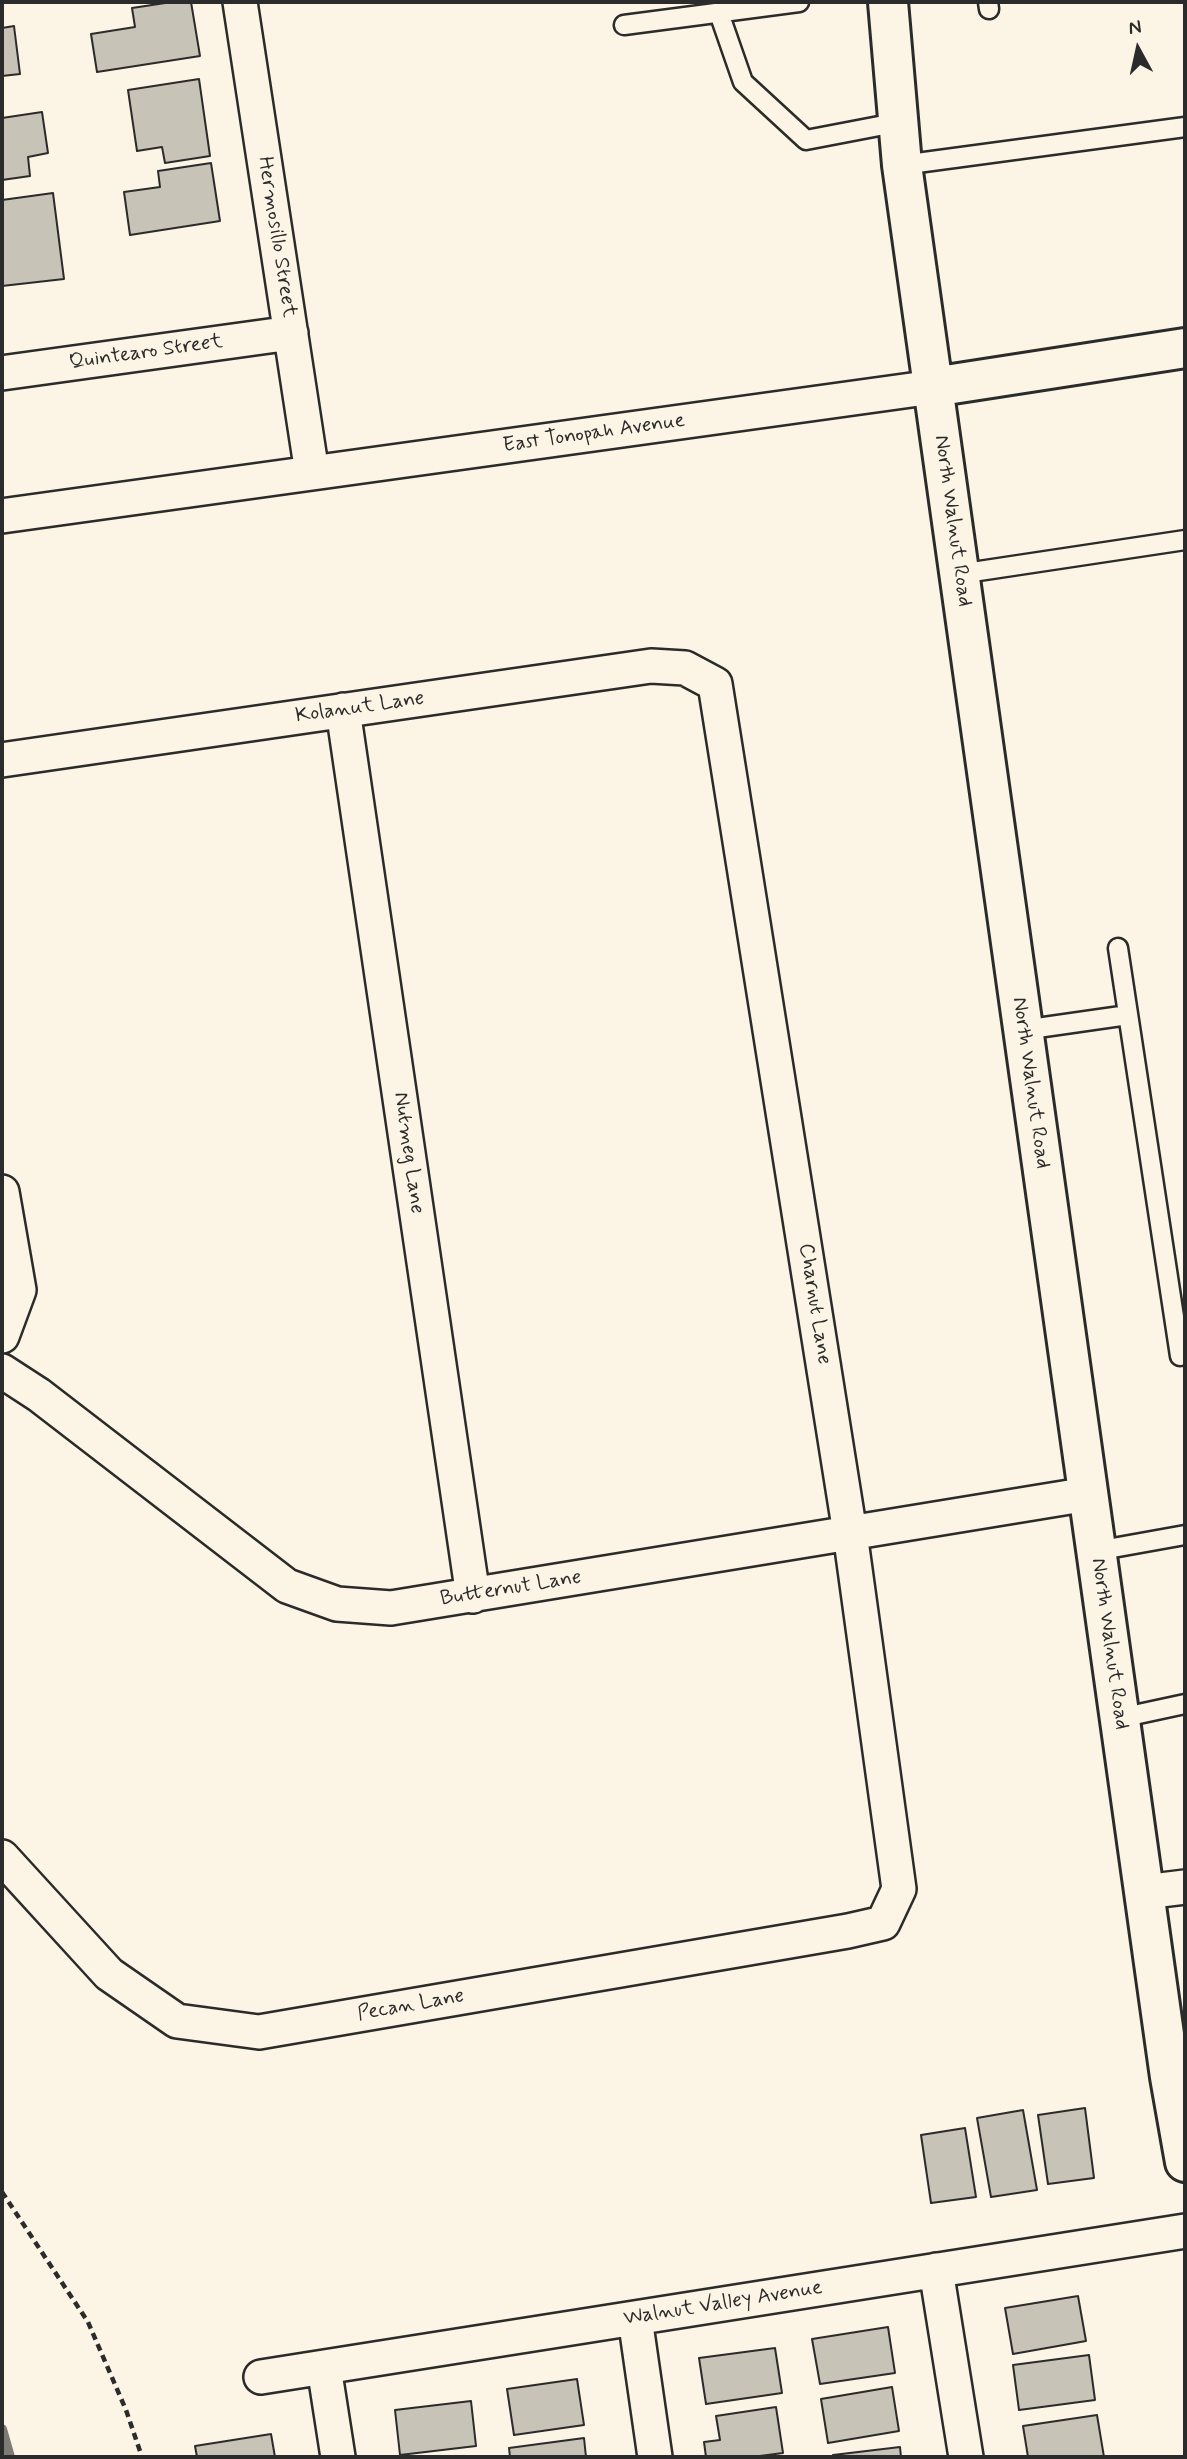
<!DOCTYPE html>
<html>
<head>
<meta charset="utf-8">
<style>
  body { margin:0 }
  #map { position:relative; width:1187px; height:2459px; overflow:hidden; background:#fcf5e5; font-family:Mynerve,sans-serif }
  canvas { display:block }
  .frame { position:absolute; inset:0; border:4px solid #2b2b2b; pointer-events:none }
  .north { position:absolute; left:1103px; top:14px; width:70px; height:70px; -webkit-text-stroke:5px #fcf5e5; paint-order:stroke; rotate:352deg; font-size:19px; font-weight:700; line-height:28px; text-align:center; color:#2b2b2b }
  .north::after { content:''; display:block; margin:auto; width:24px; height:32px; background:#2b2b2b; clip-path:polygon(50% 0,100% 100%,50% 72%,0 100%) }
</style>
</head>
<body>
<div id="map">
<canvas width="1187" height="2459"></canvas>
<div class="frame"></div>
<div class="north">N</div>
</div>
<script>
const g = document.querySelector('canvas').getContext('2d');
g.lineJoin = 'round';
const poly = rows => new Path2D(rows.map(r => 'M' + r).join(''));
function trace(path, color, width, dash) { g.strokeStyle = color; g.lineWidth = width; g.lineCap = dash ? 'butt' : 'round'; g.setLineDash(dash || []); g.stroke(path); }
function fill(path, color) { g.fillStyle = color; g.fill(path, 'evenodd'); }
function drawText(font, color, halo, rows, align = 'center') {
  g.font = font + ' Mynerve,sans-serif'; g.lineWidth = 6; g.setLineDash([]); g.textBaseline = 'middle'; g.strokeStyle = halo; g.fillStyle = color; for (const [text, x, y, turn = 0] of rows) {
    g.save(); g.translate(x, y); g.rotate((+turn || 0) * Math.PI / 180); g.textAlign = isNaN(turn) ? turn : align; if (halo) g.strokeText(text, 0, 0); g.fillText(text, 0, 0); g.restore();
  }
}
trace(poly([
  [2,2429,10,2457]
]), '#7d7b74', 10);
const building = poly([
  [172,2,191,2,200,56,97,72,91,34,135,27,132,8,172,2],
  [14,26,20,74,2,76,2,28,14,26],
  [199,79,210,156,165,163,162,147,137,151,128,90,199,79],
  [42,112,48,153,28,157,30,176,2,180,2,118,42,112],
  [211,163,220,221,130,235,124,192,160,187,158,171,211,163],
  [53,193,64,279,2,286,2,200,53,193],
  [1085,2108,1094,2178,1048,2184,1038,2115,1085,2108],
  [1023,2110,1037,2190,991,2197,977,2118,1023,2110],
  [965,2128,976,2197,931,2203,921,2135,965,2128],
  [1078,2296,1086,2341,1013,2354,1005,2308,1078,2296],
  [888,2327,895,2373,820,2384,812,2339,888,2327],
  [775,2348,782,2393,706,2404,699,2358,775,2348],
  [1089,2355,1095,2400,1019,2410,1013,2365,1089,2355],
  [577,2379,584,2425,514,2435,507,2389,577,2379],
  [892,2387,899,2431,828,2443,821,2399,892,2387],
  [471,2401,476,2446,400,2455,395,2410,471,2401],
  [776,2407,783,2453,752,2457,706,2457,704,2442,720,2440,716,2416,776,2407],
  [1097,2415,1104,2457,1028,2457,1023,2426,1097,2415],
  [271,2434,275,2457,197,2457,195,2446,271,2434],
  [584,2438,586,2457,510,2457,509,2448,584,2438],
  [900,2447,901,2457,833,2457,833,2455,900,2447]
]);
fill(building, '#c8c3b7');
trace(building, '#2b2b2b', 2);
const service = poly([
  [988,2,989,9],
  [719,13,743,82,806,140,900,122],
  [624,25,799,2],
  [902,165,1185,127],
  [959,574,1185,540],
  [1118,948,1180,1356,1185,1355],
  [1023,1030,1128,1015],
  [1096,1551,1185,1535],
  [1120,1718,1185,1704]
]);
const minor = poly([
  [240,2,312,473],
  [2,373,291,333],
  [2,516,933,387],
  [343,710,473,1596],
  [2,760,651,666,685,668,715,684,850,1533,899,1889,883,1923,848,1931,259,2032,177,2021,109,1974,2,1857],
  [2,1192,19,1290,2,1336],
  [2,1371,39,1395,287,1586,337,1604,391,1608,1088,1494],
  [1144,1892,1185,1887],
  [936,2270,966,2457],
  [635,2318,655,2457],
  [324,2367,338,2457],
  [261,2377,1185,2231]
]);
const tertiary = poly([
  [888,2,902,165,1170,2077,1185,2162],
  [933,387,1185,348]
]);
trace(service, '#2b2b2b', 23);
trace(minor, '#2b2b2b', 38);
trace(tertiary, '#2b2b2b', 44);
trace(poly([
  [2,2192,88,2322,126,2410,142,2457]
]), '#2b2b2b', 4.5, [7, 5]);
trace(service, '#fcf5e5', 18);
trace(minor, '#fcf5e5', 33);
trace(tertiary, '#fcf5e5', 38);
drawText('21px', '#2b2b2b', '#fcf5e5', [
  ["Hermosillo Street",276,237,81],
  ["Quintearo Street",146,353,-8],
  ["East Tonopah Avenue",594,434,-8],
  ["North Walnut Road",952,521,82],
  ["Kolanut Lane",360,708,-8],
  ["North Walnut Road",1030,1083,82],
  ["Nutmeg Lane",408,1153,82],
  ["Charnut Lane",814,1304,81],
  ["Butternut Lane",511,1589,-9],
  ["North Walnut Road",1109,1644,82],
  ["Pecan Lane",411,2006,-10],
  ["Walnut Valley Avenue",723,2304,-9]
]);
</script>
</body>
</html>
